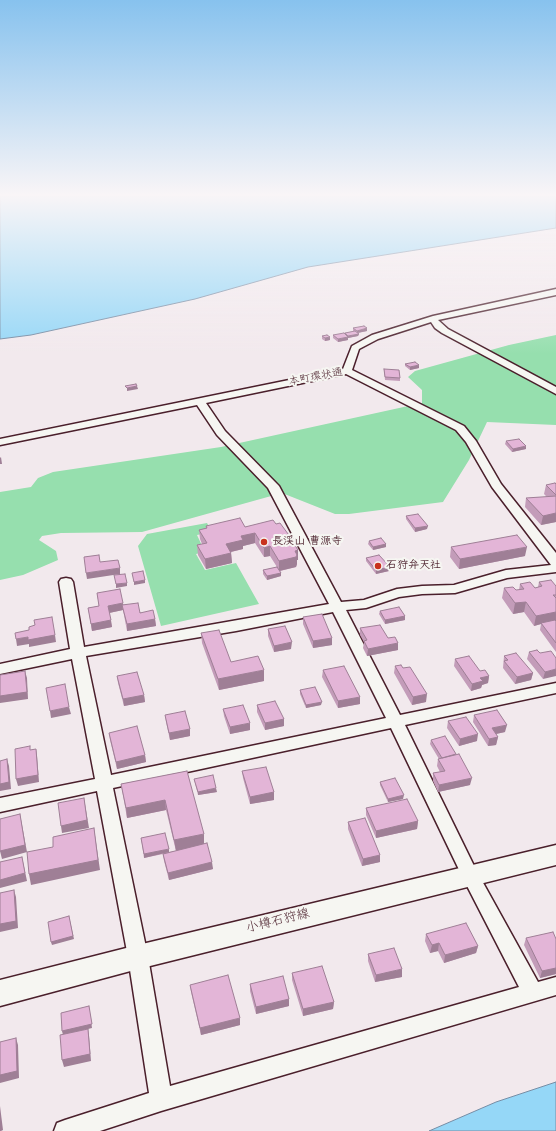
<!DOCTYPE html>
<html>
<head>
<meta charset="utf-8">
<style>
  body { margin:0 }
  canvas { display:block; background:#f2e9ed }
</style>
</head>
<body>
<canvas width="556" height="1131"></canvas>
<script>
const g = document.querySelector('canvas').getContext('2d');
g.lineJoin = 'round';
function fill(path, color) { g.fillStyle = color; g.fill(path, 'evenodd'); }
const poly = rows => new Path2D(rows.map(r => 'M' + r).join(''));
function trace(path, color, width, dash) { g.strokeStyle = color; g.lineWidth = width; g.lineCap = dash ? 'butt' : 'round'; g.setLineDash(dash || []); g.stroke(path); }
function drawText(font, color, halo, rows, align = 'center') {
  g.font = font + ' Kalam,"Klee One",sans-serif'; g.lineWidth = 4; g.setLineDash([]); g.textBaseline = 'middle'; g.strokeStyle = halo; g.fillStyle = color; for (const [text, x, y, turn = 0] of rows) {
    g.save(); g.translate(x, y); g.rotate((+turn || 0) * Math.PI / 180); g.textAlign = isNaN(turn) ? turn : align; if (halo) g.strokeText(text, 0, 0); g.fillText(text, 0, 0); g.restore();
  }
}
fill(poly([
  [556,335,556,425,487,422,469,460,443,502,349,514,335,514,282,493,142,532,61,533,42,536,39,540,56,551,58,560,23,575,0,580,0,492,31,487,38,478,53,472,221,447,422,403,422,390,408,377,415,371,509,345],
  [207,523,212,532,197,535,205,552,196,554,205,570,236,563,259,604,161,626,138,546,147,534]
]), '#96dfae');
const water = poly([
  [0,196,556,196,556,228,308,267,195,299,31,335,0,339,0,196],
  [556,1082,556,1131,429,1131,496,1102,556,1082]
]);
fill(water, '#95d7f7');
trace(water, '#778da5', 1);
const street = poly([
  [556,289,556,295,438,320,448,329,556,387,556,394,442,333,435,328,431,322,378,339,359,349,352,370,464,426,476,441,501,484,556,553,556,572,507,578,455,593,422,594,399,597,366,608,346,610,400,715,556,683,556,693,405,725,476,870,538,982,556,977,556,995,161,1111,100,1131,54,1131,57,1123,65,1120,149,1093,128,957,97,791,0,812,0,798,95,779,72,659,0,674,0,664,70,649,59,582,61,579,66,578,71,579,73,582,84,647,329,604,268,488,217,435,197,405,0,445,0,439,343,369,352,346,372,335,433,316,556,289],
  [346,374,456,430,466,442,492,487,551,565,506,570,454,585,422,586,397,589,364,600,341,602,279,486,225,431,206,403,346,374],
  [333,612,386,718,111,775,86,656,236,631,333,612],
  [391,728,464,880,519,987,170,1086,148,957,113,788,391,728]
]);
const secondary = poly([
  [556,845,556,865,138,969,0,1006,0,980,138,945,556,845]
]);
trace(street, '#4a1f2b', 3);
trace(secondary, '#4a1f2b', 3);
fill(street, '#f6f6f2');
fill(secondary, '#f6f6f2');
fill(poly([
  [353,328,367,331,358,333,359,334,358,336,348,338,348,340,338,342,333,338,333,335,345,335,345,333,354,331,353,331],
  [322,336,330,340,325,341,322,339],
  [405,364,419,368,410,370,405,366],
  [384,369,400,378,400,381,385,380],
  [506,441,526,449,512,452,505,444],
  [556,484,556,522,541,525,525,507,526,498,547,497,544,494,546,485],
  [406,516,427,529,415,532,406,519],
  [276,524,298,550,298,560,297,560,297,564,296,567,280,571,281,573,281,576,267,580,263,574,263,570,277,567,270,556,264,557,255,543,243,546,243,549,231,552,232,563,206,569,198,555,197,545,202,544,200,539,199,530,206,528,206,526,245,527],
  [369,541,386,544,386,547,373,550,368,544],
  [451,547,525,556,459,569,450,557],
  [366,558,390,567,389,571,376,574,366,561],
  [539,582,556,586,556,652,540,630,541,624,534,626,524,612,513,614,502,598,504,588,516,590,519,590,520,584,535,588,538,587],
  [97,593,155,619,156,626,127,631,123,610,109,613,112,627,92,631,88,608,99,606],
  [380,611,405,616,405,620,385,624,379,614],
  [303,617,332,638,332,645,313,648,303,624],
  [360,628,388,638,398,650,367,656,363,648,364,642,360,635],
  [268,629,291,649,274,652,268,636],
  [201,633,231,662,264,681,219,690,202,643],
  [529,652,540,653,556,658,543,679,527,659],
  [504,656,533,673,531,680,515,684,503,668],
  [455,659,489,676,488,683,482,685,481,688,471,691,454,666],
  [395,666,403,668,426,702,412,705,394,673],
  [323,670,360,704,338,708,322,677],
  [117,676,144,695,145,702,124,706,118,683],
  [300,690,321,705,306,708,300,694],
  [257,705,284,719,284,726,265,730,257,712],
  [223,709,250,730,230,734,224,716],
  [165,715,190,736,170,740,166,722],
  [474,715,505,732,496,734,498,737,496,745,488,746,473,722],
  [448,721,477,741,459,746,447,728],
  [109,733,145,755,146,762,117,769,110,740],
  [431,740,456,755,470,785,438,792,433,781,433,773,440,772,437,766,438,759,439,759,430,744],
  [187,771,204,844,213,869,169,880,164,861,163,854,144,858,141,838,169,852,176,851,166,810,127,818,121,784],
  [242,771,274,792,274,800,250,804,243,778],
  [194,779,217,792,198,795],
  [380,782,403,799,388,802,380,785],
  [366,808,418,821,417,829,376,838,366,815],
  [348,822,380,862,362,866,348,829],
  [426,934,478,946,476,953,444,963,438,951,430,953,425,941],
  [526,938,556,939,556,974,540,978,524,945],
  [368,954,402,977,375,982,368,961],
  [292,973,334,1002,333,1009,303,1016,292,980],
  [250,984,289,999,289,1006,256,1014,250,991],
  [190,985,240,1025,201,1035,191,992]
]), '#c39cb9');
fill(poly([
  [367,328,367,331,357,333,357,331],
  [359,334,358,336,348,338,348,336],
  [330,337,330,340,325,341,325,338],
  [348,337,348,340,338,342,338,339],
  [419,365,419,368,410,370,410,367],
  [137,386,138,389,127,391,127,388],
  [526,446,526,449,512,452,513,449],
  [1,457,2,464,0,464,0,458],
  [556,513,556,522,541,525,543,516],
  [428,526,427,529,415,532,415,528],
  [255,533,255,543,243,546,243,549,226,553,226,544,241,536],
  [386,544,386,547,373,550,373,547],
  [270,546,270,556,264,557,264,548],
  [527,547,525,556,459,569,460,559],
  [298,550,298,560,297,560,297,564,296,567,279,571,279,561,295,551],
  [231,553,232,563,206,569,205,559],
  [390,567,389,571,376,574,376,570],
  [120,568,120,574,87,579,86,573],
  [281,573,281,576,267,580,267,576],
  [145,580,145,583,134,585,134,582],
  [127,583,127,586,116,588,116,584],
  [526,602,524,612,513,614,515,603],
  [123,603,124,610,122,605,123,610,109,613,108,606],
  [556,612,556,622,541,623,541,624,534,626,536,616],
  [405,616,405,620,385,624,385,620],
  [155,619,156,626,127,631,127,624],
  [111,620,112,627,92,631,91,624],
  [55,635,56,642,29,647,29,644,17,646,16,639,28,637],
  [332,638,332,645,313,648,313,641],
  [292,642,291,649,274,652,274,646],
  [398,643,398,650,367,656,368,649],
  [556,669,556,676,543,679,545,672],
  [264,670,264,681,219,690,218,679],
  [25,671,27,678,28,699,0,703,0,696],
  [533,673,531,680,515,684,517,677],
  [489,676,488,683,482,685,481,688,471,691,472,684,480,678],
  [427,694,426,702,412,705,413,697],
  [144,695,145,702,124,706,123,699],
  [360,697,360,704,338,708,338,701],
  [322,702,321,705,306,708,306,705],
  [69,707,71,714,51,718,50,711],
  [284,719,284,726,265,730,265,723],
  [250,723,250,730,230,734,230,727],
  [507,725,505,732,491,735,492,728],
  [190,729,190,736,170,740,169,733],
  [478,734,477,741,459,746,460,739],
  [498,737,496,745,488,746,489,739],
  [36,749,37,756,39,782,18,786,16,779],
  [145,755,146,762,117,769,116,762],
  [7,759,9,766,11,789,0,791,0,784],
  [472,778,470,785,438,792,439,785],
  [216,788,217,792,198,795,198,792],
  [274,792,274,800,250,804,250,797],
  [404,795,403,799,388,802,388,799],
  [84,798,89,828,62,833,61,826],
  [165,800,166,810,127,818,126,808],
  [20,814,27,852,2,859,0,851],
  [418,821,417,829,376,838,376,831],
  [94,828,100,870,31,885,29,874],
  [204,834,204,844,176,851,174,840],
  [169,849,169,852,144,858,144,854],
  [380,855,380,862,362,866,363,859],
  [22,857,27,881,0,888,0,880],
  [212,862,213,869,169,880,168,873],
  [14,890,16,897,18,928,0,932,0,924],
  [69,916,74,939,52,945,51,942],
  [439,943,438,951,430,953,432,945],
  [478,946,476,953,444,963,445,955],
  [556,968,556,974,540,978,542,971],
  [402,969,402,977,375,982,376,975],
  [289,999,289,1006,256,1014,256,1007],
  [334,1002,333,1009,303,1016,303,1009],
  [89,1006,92,1028,63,1035,62,1031],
  [240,1018,240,1025,201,1035,200,1028],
  [88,1029,89,1036,91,1061,64,1067,62,1060],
  [16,1038,18,1045,19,1078,0,1083,0,1075],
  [0,1106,3,1130,1,1131,0,1131]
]), '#9f7f96');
const building = poly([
  [364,326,367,328,357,331,353,328,364,326],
  [355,331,359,334,348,336,345,333,355,331],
  [344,333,348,337,338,339,333,335,344,333],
  [327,335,330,337,325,338,322,336,327,335],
  [415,362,419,365,410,367,405,364,415,362],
  [384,369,399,370,400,378,385,377,384,369],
  [136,384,137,386,127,388,125,386,136,384],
  [519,439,526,446,513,449,506,441,519,439],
  [555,483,556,484,556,495,546,485,555,483],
  [556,496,556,513,543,516,526,498,556,496],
  [418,514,428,526,415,528,406,516,418,514],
  [240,518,245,527,273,520,276,524,280,523,294,542,290,543,292,545,294,544,298,550,295,551,297,555,296,557,279,561,270,546,264,548,255,533,241,536,243,540,226,544,231,553,205,559,197,545,207,543,199,530,207,528,206,526,240,518],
  [517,535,527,547,460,559,451,547,517,535],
  [381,538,386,544,373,547,369,541,381,538],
  [99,555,100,562,118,560,120,568,86,573,84,557,99,555],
  [379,555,390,567,376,570,366,558,379,555],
  [277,567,281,573,267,576,263,570,277,567],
  [143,571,145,580,134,582,132,573,143,571],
  [125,574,127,583,116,584,114,575,125,574],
  [551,580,556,586,556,595,553,595,556,598,556,612,536,616,526,602,515,603,504,588,513,587,516,590,524,589,520,584,530,582,535,588,542,586,539,582,551,580],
  [120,589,123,603,108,606,111,620,91,624,88,608,99,606,97,593,120,589],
  [138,603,140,613,153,610,155,619,127,624,122,605,138,603],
  [399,607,405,616,385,620,380,611,399,607],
  [322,614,332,638,313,641,303,617,322,614],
  [52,617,55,635,28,640,28,637,16,639,15,633,29,630,29,627,35,625,34,620,52,617],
  [555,620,556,621,556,643,541,623,555,620],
  [380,625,388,638,395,637,398,643,368,649,364,641,367,640,360,628,380,625],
  [285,626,292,642,274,646,268,629,285,626],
  [219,630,231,662,258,656,264,670,218,679,201,633,219,630],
  [537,650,540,653,551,651,556,658,556,669,545,672,529,652,537,650],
  [516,653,533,673,517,677,504,661,508,660,504,656,516,653],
  [469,656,480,671,485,670,489,676,480,678,483,681,472,684,455,659,469,656],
  [401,665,403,668,410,667,427,694,413,697,395,666,401,665],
  [344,666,360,697,338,701,323,670,344,666],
  [25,671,27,692,0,696,0,675,25,671],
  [137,672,144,695,123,699,117,676,137,672],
  [65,684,69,707,50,711,46,688,65,684],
  [315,687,322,702,306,705,300,690,315,687],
  [275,701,284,719,265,723,257,705,275,701],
  [243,705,250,723,230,727,223,709,243,705],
  [497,710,507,725,492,728,498,737,489,739,474,715,497,710],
  [185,711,190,729,169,733,165,715,185,711],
  [466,717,478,734,460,739,448,721,466,717],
  [137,726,145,755,116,762,109,733,137,726],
  [445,736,456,754,442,758,431,740,445,736],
  [30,746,30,750,36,749,38,775,16,779,15,749,30,746],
  [459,754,472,778,439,785,433,773,445,771,438,759,459,754],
  [7,759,9,782,0,784,0,761,7,759],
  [266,767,274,792,250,797,242,771,266,767],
  [187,771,204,834,174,840,165,800,126,808,121,784,187,771],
  [213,775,216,788,198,792,194,779,213,775],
  [395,778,404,795,388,799,380,782,395,778],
  [84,798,87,820,61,826,58,803,84,798],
  [407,799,418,821,376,831,366,808,407,799],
  [20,814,25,845,0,851,0,819,20,814],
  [365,818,380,855,363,859,348,822,365,818],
  [94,828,98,860,29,874,27,852,53,847,53,837,94,828],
  [165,833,169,849,144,854,141,838,165,833],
  [207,843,212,862,168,873,163,854,207,843],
  [22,857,25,873,0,880,0,862,22,857],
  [14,890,16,921,0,924,0,893,14,890],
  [69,916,73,936,51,942,48,922,69,916],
  [466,923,478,946,445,955,439,943,432,945,426,934,466,923],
  [553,932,556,939,556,968,542,971,526,938,553,932],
  [394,948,402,969,376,975,368,954,394,948],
  [322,966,334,1002,303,1009,292,973,322,966],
  [228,975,240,1018,200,1028,190,985,228,975],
  [283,976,289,999,256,1007,250,984,283,976],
  [89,1006,92,1024,62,1031,61,1013,89,1006],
  [88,1029,90,1054,62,1060,60,1035,88,1029],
  [16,1038,17,1071,0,1075,0,1042,16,1038]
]);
fill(building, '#e3b5d7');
trace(building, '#9f7f96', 1);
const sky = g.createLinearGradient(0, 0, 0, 354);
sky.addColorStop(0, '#87c2ee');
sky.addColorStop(0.55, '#f9f5f7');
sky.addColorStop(1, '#f9f5f700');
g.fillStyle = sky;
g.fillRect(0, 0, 556, 354);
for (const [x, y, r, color] of [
  [264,542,4,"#c8321e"],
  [378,566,4,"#c8321e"]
]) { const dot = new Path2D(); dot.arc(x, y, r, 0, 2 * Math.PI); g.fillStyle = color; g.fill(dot); trace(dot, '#f6f6f2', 1.5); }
drawText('11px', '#4a1f2b', '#f6f6f2', [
  ["本町環状通",316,378,-11]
]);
drawText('bold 11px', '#4a1f2b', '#f6f6f2', [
  ["長渓山 曹源寺",272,542],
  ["石狩弁天社",386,566]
], 'left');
drawText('13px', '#4a1f2b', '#f6f6f2', [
  ["小樽石狩線",278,922,-14]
]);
</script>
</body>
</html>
